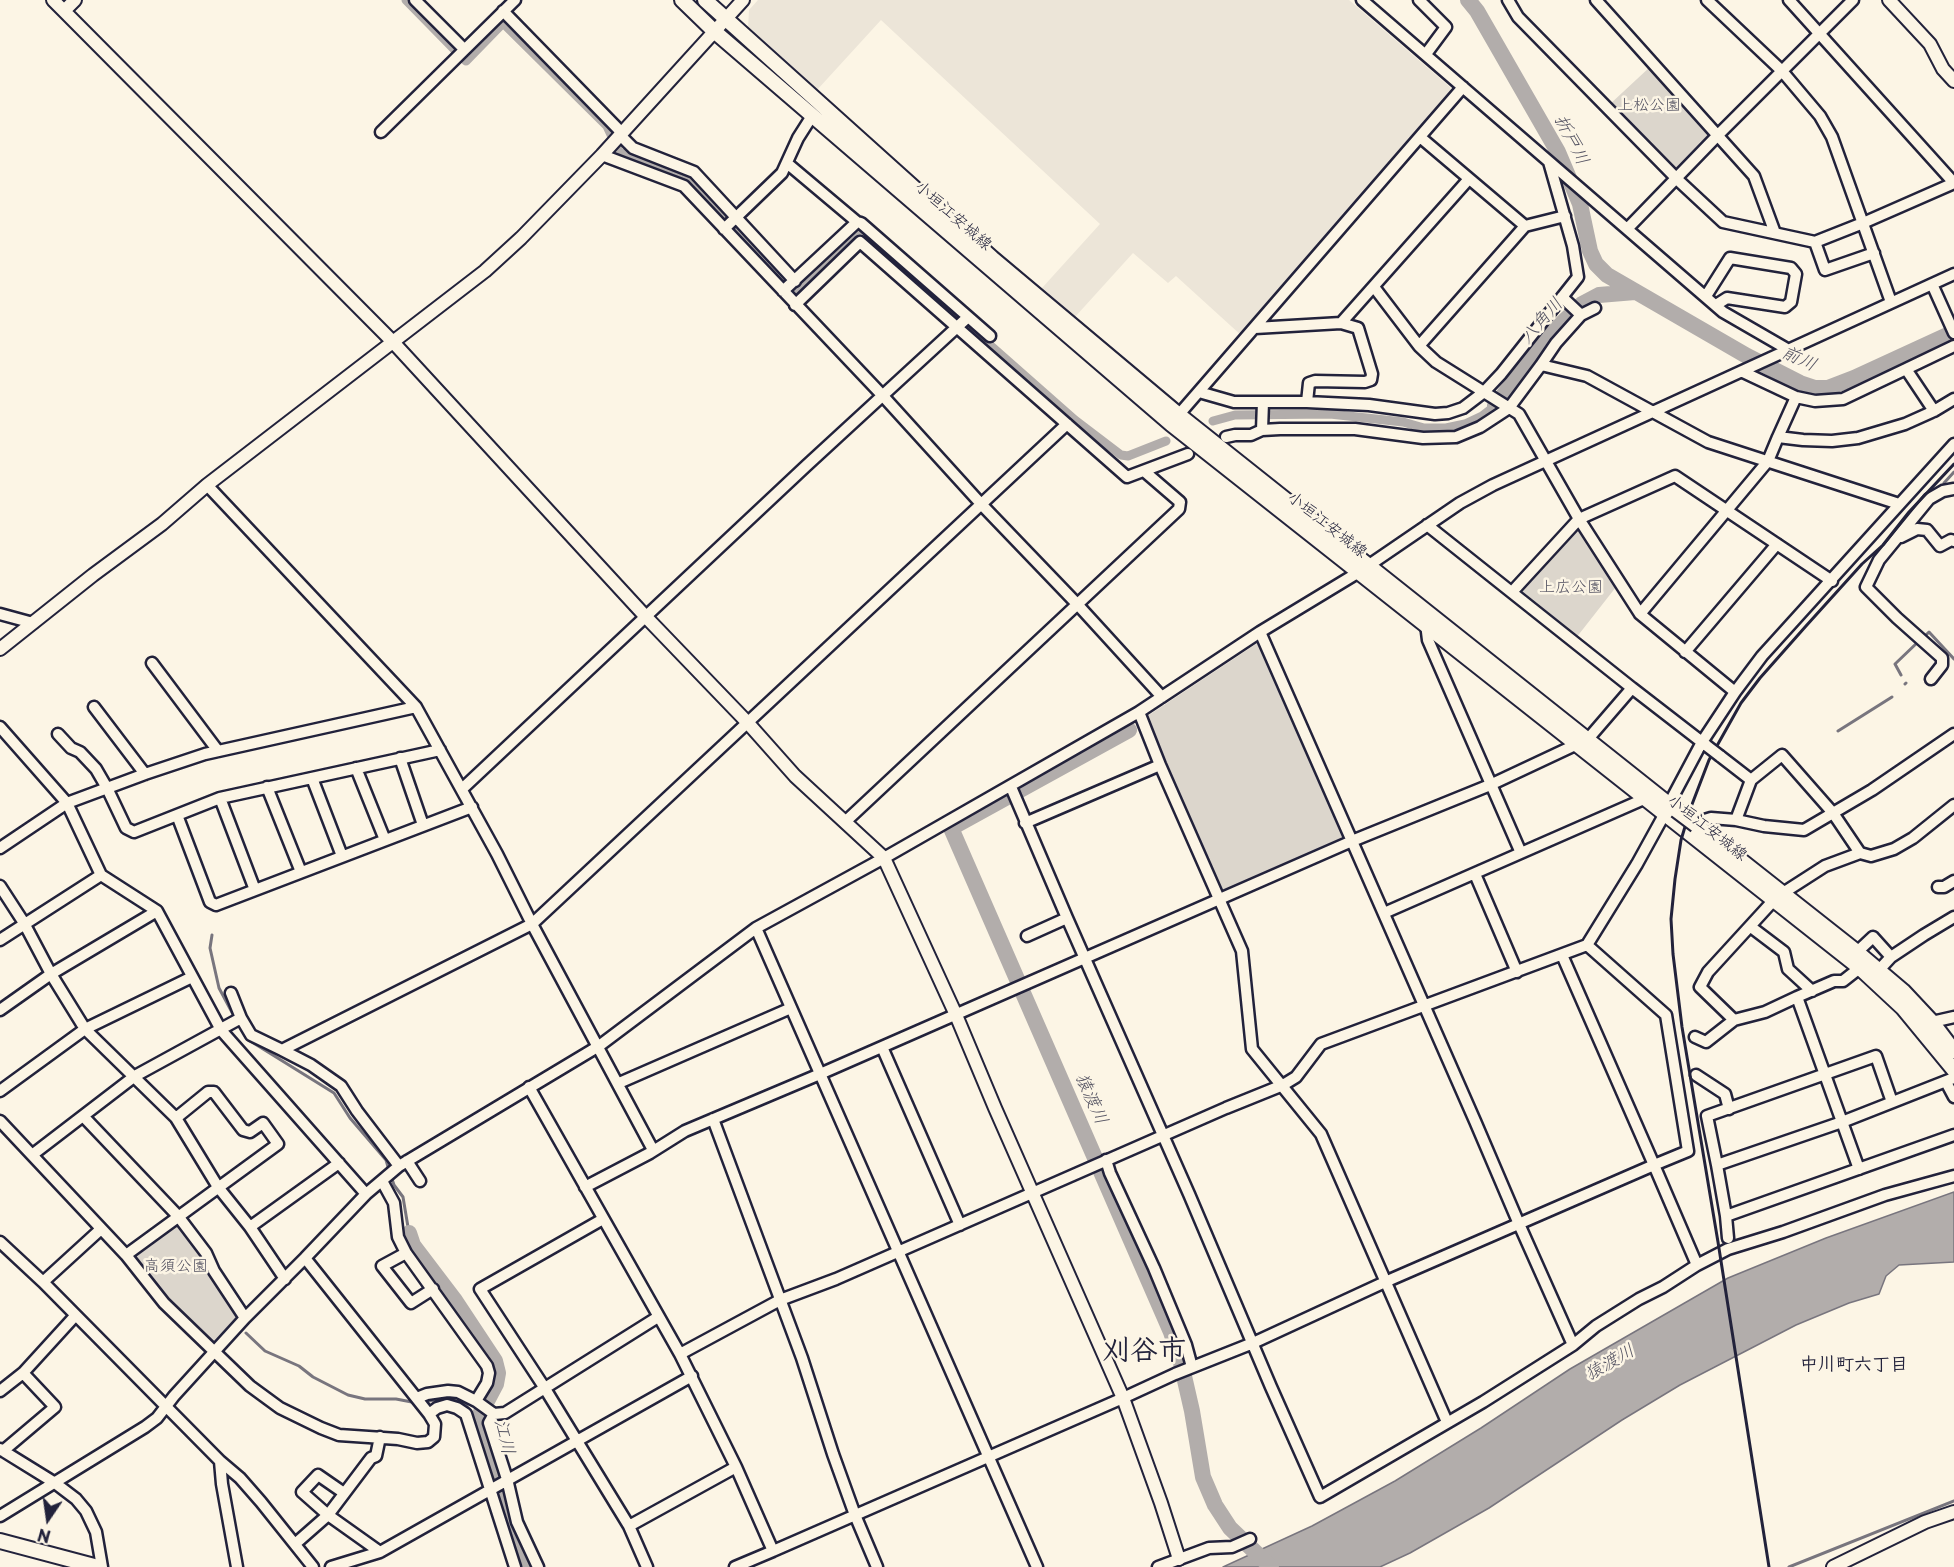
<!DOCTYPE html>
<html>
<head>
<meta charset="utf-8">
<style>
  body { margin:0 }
  #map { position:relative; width:1954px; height:1567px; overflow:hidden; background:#fcf5e5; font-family:"Playpen Sans",sans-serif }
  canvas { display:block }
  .north { position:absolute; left:18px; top:1489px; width:60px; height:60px; -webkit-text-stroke:4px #fcf5e5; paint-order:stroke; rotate:193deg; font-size:16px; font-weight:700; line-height:24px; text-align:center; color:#22223b }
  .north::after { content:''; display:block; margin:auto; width:21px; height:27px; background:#22223b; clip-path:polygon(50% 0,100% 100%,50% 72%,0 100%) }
</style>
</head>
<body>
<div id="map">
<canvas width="1954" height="1567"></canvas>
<div class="north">N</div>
</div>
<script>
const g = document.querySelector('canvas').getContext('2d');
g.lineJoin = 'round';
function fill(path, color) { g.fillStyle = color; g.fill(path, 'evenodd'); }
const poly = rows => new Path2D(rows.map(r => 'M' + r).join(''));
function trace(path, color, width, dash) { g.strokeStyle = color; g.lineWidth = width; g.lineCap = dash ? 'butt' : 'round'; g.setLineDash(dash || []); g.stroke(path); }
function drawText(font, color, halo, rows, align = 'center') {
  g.font = font + ' "Playpen Sans","Klee One",sans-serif'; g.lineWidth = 5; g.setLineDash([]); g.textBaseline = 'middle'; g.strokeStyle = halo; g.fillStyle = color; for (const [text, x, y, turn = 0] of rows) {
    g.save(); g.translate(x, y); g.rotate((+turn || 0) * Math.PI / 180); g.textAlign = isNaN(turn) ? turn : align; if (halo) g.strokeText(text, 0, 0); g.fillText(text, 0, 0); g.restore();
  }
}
fill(poly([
  [758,0,1349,0,1450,87,1452,95,1242,336,1176,276,1168,283,1133,253,1075,317,1042,288,1100,224,881,20,817,90,748,29,749,10]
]), '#ece5d8');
fill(poly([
  [1651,66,1709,133,1709,138,1678,169,1672,169,1609,105],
  [1576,529,1582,530,1616,587,1576,638,1521,594,1521,590],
  [1256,644,1261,645,1345,837,1223,892,1219,891,1163,764,1146,717],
  [176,1223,180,1225,203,1255,211,1274,237,1316,236,1320,216,1342,210,1342,169,1301,132,1258,133,1254]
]), '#dcd6cc');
const water = poly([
  [1954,1192,1954,1262,1899,1265,1886,1276,1879,1294,1849,1303,1796,1325,1680,1385,1622,1420,1489,1508,1410,1553,1380,1567,1223,1567,1312,1526,1395,1481,1481,1428,1570,1369,1728,1278,1826,1238,1954,1192]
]);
fill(water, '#b2adab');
trace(water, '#78757e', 1.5);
trace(poly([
  [1946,486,1944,483,1954,472],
  [1924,637,1929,632,1954,659],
  [1901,675,1895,664,1919,641],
  [1905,684,1906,683],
  [1838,731,1892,697],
  [212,935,210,948,219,988,235,1018],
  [243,1031,247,1039,334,1093,350,1118,386,1160,389,1170],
  [391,1176,394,1185,403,1197,409,1233],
  [246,1333,265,1351,299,1366,313,1377,348,1395,365,1399,396,1399,417,1403],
  [423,1402,441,1399,454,1400,465,1404,477,1420],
  [1789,1567,1954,1501]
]), '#78757e', 3);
trace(poly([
  [406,0,454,49],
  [464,59,466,61,503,23,607,126,619,152,689,179,797,292,863,233,1075,420,1121,455,1128,456,1166,441],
  [1213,421,1235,415,1330,414,1403,422,1424,428,1446,428,1465,424,1482,416,1495,406]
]), '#b2adab', 9);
trace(poly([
  [1468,0,1477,11,1558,152,1580,204,1590,251,1596,264,1607,275,1747,356,1800,383,1815,388,1828,388,1854,378,1954,332],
  [1495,406,1534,355,1562,323,1582,304,1599,295,1635,292],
  [1129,730,951,828,1171,1332,1181,1363,1192,1411,1203,1477,1215,1505,1230,1528,1271,1567],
  [409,1233,413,1245,454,1299,495,1361,498,1373,496,1384,477,1420,509,1526,526,1567]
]), '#b2adab', 16);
const minor = poly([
  [415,0,464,49],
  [1362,0,1723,312,1787,349],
  [1419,0,1446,27,1426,54],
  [1508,0,1518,17,1680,182,1723,222,1815,242,1863,223,1954,183],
  [1596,0,1754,176,1775,233],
  [1707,0,1782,71,1820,116,1832,137,1891,302],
  [1789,0,1954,183],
  [503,11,622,133],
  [381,132,515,0],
  [620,135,633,148,694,172,795,281],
  [1420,137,1525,226],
  [602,155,684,186,883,396,982,505,1078,605,1162,697],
  [1565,216,1525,226,1419,346,1436,362,1519,414,1579,519,1640,614,1735,692,1702,742,1669,804],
  [857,222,861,223,990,336],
  [1628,228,1718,135,1853,0],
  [724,229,782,173,798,138,812,116],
  [1815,242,1825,270,1874,253],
  [1932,284,1954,333],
  [1374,287,1419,346],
  [783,291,857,222,788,164],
  [1706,296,1730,258,1791,268,1796,274,1791,302,1785,307,1727,298,1716,305],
  [1562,297,1581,315],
  [795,305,860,242,1127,477,1188,454],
  [1255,328,1341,323,1468,180],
  [1541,365,1556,343,1581,315,1595,308],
  [1906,369,1954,346],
  [1743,372,1796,397],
  [1199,392,1234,402,1307,402,1369,405,1435,414,1448,413,1463,408,1484,392,1501,374,1578,277,1573,246,1549,162],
  [1307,402,1309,383,1315,381,1365,382,1371,380,1372,374,1358,328,1341,323],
  [1934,411,1954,399],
  [1175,419,1463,87],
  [1262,430,1263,402],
  [1226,437,1235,435,1251,435,1262,430,1280,429,1355,429,1423,438,1456,437,1480,427,1509,408,1541,365,1587,376,1708,442,1899,504],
  [207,485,416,707,497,854,532,924,653,1150],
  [1901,537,1917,529,1927,530,1940,546,1951,540,1954,541],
  [1512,592,1579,519,1675,476,1832,581],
  [0,614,33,623],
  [1640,614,1768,461,1778,437,1796,397,1815,401,1843,399,1906,369,1934,411,1905,424,1858,438,1832,441,1803,440,1778,437],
  [1426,624,1428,640,1521,853],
  [1260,632,1475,1121,1519,1224,1573,1345],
  [1685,652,1777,544],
  [152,663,218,751],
  [1931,679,1942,665,1942,658,1897,618,1866,587,1879,560,1929,499,1943,491,1954,489],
  [1632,688,1707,746],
  [1735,692,1762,656,1954,444],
  [94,707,145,774],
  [1139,712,1160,765,1242,951,1252,1049,1321,1134,1447,1422],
  [0,727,67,803,145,774,205,754,416,707],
  [58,734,71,748,80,752,96,769,107,788,126,828,134,832,220,798,440,750],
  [1720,756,1751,780,1736,820],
  [400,758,423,825],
  [356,768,385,840],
  [312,778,342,856],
  [1751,780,1782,755,1833,813,1860,853],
  [267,787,301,872],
  [1011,787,1067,918,1189,1194,1271,1387,1320,1497,1483,1402,1573,1345,1596,1326,1639,1299,1663,1287,1697,1265,1654,1165,1688,1151,1666,1015,1587,945],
  [462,789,806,466,968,317],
  [220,798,255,890],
  [177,815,210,902,216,905,472,807],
  [845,822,1179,509,1180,502,1144,471],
  [1025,823,1160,765],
  [1698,826,1701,821,1711,818,1736,820,1764,826,1804,830,1872,790,1954,734],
  [0,848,67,803,101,875,157,911,221,1030,366,1194],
  [1475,874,1517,972],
  [0,886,24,923,51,974,85,1029,176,1118,218,1187,250,1227,285,1279],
  [1938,887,1944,887,1954,881],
  [1783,893,1825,866,1860,853,1871,856,1894,849,1913,838,1954,805],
  [1773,901,1708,972,1700,987,1734,1020,1765,1012,1797,997],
  [1384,913,1644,799],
  [1751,927,1784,952,1788,969,1812,991],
  [756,928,1037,1567],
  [1027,936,1067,918],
  [0,940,101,875],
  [1857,952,1873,937,1891,957],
  [1879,970,1891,957,1924,935,1954,917],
  [231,993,241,1018,251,1035,282,1050,532,924,1067,424],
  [0,1010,51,974,157,911],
  [1932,1022,1954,1017],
  [1695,1037,1706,1042,1734,1020],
  [882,1047,960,1225],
  [282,1050,311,1065,341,1086,357,1111,399,1166],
  [1696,1075,1725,1094,1729,1109],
  [1954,1078,1842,1122,1717,1165,1726,1216,1954,1135],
  [1946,1082,1954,1097],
  [619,1083,791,1008],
  [529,1087,680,1354],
  [0,1091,85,1029,192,977],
  [83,1116,178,1216,206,1253,214,1271,245,1318],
  [713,1119,802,1358,833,1454,855,1515,877,1567],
  [0,1121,126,1255,164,1303,250,1386,280,1408,321,1428,339,1435,398,1439,417,1443,428,1442,434,1437,435,1424,429,1414],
  [32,1155,135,1076,241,1018],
  [1106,1160,1110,1173,1154,1268,1186,1345,1192,1367],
  [407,1161,420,1181],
  [1717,1165,1707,1116,1876,1056,1892,1102],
  [1859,1169,1797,997,1834,981,1843,981,1866,963],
  [382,1181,394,1203,398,1237,406,1253,487,1366,489,1373,487,1383,476,1401,494,1414,489,1423,507,1479,517,1522,538,1567],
  [585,1187,650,1153,685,1131,820,1074,1352,841,1490,785,1588,739,1632,688,1427,525],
  [1726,1216,1728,1238],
  [603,1219,480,1289,544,1387,629,1526,647,1567],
  [250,1227,339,1163],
  [0,1242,43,1282,220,1461,222,1484,237,1567],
  [406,1253,382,1266,411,1303,433,1289],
  [126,1255,278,1144,263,1123,250,1132,243,1130,214,1092,208,1092,176,1118],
  [305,1258,429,1414,437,1408,447,1405,457,1408,466,1414,515,1567],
  [1697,1265,1728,1249,1783,1232,1885,1195,1954,1176],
  [43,1282,101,1229],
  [0,1391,23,1373,75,1316],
  [417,1398,427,1394,448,1391,458,1392,476,1401],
  [494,1414,505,1413,658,1317],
  [0,1449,55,1483,76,1499,86,1511,96,1532,102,1567],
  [3,1451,55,1407,23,1373],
  [220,1461,240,1478,261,1502,313,1567],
  [344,1493,318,1475,302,1492,328,1515,380,1552],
  [0,1516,145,1427,157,1418,174,1396,245,1318,305,1258,366,1194,399,1166,599,1046,756,928,884,858,1139,712,1260,632,1359,572,1460,503,1493,485,1954,274],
  [629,1526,736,1467],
  [295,1544,328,1515,371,1458,376,1456,380,1437],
  [773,1551,1123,1398,1175,1374,1253,1343,1385,1282,1654,1165,1562,955],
  [331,1567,380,1552,692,1376],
  [735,1567,773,1551,736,1467,680,1354,780,1300,836,1279,1226,1108,1283,1085,1296,1077,1321,1044,1587,945,1637,864,1664,815],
  [1158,1567,1209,1548,1232,1547,1250,1539]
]);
const tertiary = poly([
  [53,0,64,11],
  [75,0,64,11,393,342,646,617,747,722,795,776,884,858,956,1015,995,1108,1123,1398,1161,1503,1179,1559],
  [1889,0,1930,44,1943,69,1954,81],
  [0,649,93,575,162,524,207,485,485,271,521,238,602,155,743,0],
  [1833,1567,1925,1522,1954,1512]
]);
const secondary = poly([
  [682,0,714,31,1171,424,1860,968,1903,1008,1954,1070],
  [705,0,992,258,1179,415,1676,810],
  [1696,825,1857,952,1903,991,1932,1022,1954,1051],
  [0,1541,98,1567]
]);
trace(minor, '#22223b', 15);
trace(tertiary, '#22223b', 16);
trace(secondary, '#22223b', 18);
trace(minor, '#fcf5e5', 10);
trace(tertiary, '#fcf5e5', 12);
trace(secondary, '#fcf5e5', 14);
trace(poly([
  [1769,1567,1718,1242,1682,1027,1673,954,1671,919,1675,879,1681,840,1691,807,1709,760,1741,703,1760,678,1806,626,1862,564,1883,545,1909,512,1954,464]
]), '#22223b', 3);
const minorBridge = poly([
  [1707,746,1720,756]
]);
const secondaryBridge = poly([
  [1676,810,1696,825]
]);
trace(minorBridge, '#22223b', 15, []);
trace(secondaryBridge, '#22223b', 18, []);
trace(minorBridge, '#fcf5e5', 10);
trace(secondaryBridge, '#fcf5e5', 14);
drawText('16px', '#504f5f', '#fcf5e5', [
  ["上松公園",1649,106],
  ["上広公園",1571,588],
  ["高須公園",176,1267]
]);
drawText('16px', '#22223b', '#fcf5e5', [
  ["小垣江安城線",953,216,41],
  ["小垣江安城線",1327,525,38],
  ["小垣江安城線",1707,828,38]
]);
drawText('italic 18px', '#545362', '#fcf5e5', [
  ["折戸川",1571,140,63],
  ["八角川",1542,321,-49],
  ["前川",1799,359,25],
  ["猿渡川",1091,1099,66],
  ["猿渡川",1610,1363,-30],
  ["江川",504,1437,77]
]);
drawText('bold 18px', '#22223b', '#fcf5e5', [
  ["中川町六丁目",1854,1365]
]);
drawText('bold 28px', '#22223b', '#fcf5e5', [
  ["刈谷市",1144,1351]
]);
</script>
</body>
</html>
